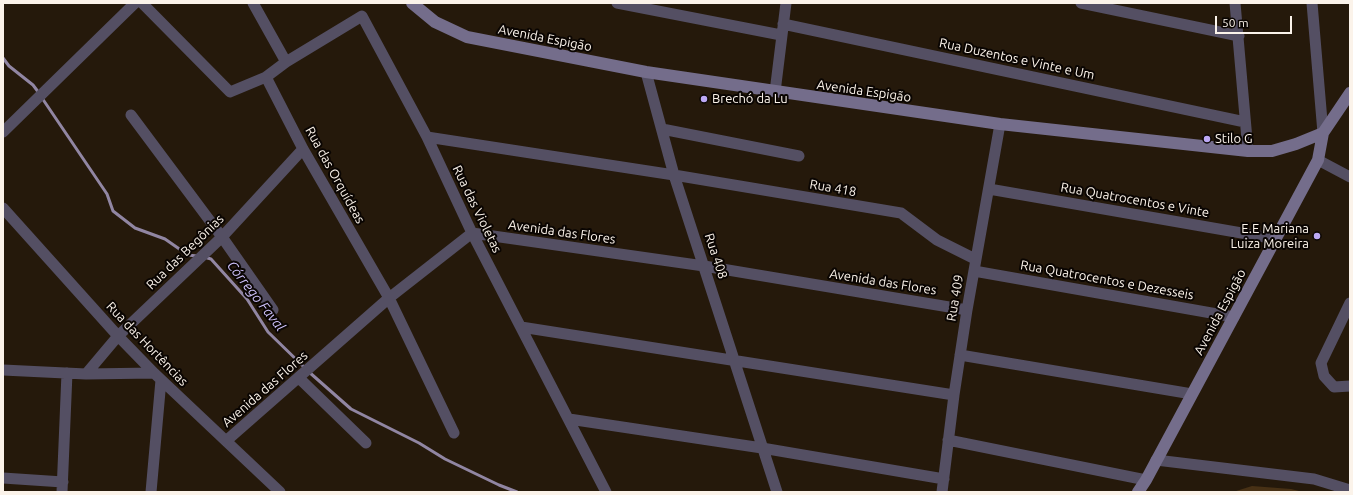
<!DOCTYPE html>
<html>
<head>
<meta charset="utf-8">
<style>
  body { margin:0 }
  #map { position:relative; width:1353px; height:495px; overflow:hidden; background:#25190b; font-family:Ubuntu,sans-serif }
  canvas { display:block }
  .frame { position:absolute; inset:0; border:4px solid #fbf3ea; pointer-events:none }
  .scale { position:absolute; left:1215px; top:16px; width:77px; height:18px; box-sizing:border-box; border:2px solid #fbf3ea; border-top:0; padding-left:5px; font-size:12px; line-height:14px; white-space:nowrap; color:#fbf3ea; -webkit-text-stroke:3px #0a0502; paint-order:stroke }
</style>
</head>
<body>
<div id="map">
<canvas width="1353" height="495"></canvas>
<div class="frame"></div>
<div class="scale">50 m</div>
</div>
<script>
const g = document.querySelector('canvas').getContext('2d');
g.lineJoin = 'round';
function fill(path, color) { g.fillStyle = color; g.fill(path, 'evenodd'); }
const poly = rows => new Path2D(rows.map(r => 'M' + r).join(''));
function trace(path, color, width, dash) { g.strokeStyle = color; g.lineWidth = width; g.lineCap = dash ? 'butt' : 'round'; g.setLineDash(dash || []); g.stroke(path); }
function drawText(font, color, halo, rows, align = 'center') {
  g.font = font + ' Ubuntu,sans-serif'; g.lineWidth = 4; g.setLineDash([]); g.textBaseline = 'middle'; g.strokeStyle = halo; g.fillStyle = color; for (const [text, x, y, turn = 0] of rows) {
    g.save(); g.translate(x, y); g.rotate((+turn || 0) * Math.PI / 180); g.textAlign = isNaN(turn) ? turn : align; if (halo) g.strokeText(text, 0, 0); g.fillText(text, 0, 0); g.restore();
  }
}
fill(poly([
  [1252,486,1291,489,1303,492,1233,492]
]), '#483115');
trace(poly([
  [3,58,9,66,33,85,39,93],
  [42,98,107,194,113,211,135,228,165,239,188,255,197,256],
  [204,257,211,259,247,299,268,332,305,368],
  [309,372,351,409,419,443,445,459,499,485,517,492]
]), '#9186a3', 3);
trace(poly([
  [142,3,230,92,266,77,286,62,362,16,427,137,472,233,606,492],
  [253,3,286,62],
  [617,3,781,35],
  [1081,3,1239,36],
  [1235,3,1248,151],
  [1312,3,1323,133],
  [783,24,1245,122],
  [646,72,674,175,777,492],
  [266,77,303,149,389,298,454,433],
  [775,92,786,3],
  [131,115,222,237,273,310],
  [662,129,799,156],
  [3,132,135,3],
  [427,137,674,175,901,213,937,240,975,259],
  [1318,160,1350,177],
  [989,189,1276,239],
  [3,208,118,336,154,373,280,492],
  [974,271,1234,317],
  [1350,303,1321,363,1324,376,1334,387,1350,386],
  [521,327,954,395],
  [960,355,1192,394],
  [3,370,86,374,154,373],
  [86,374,118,336,222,237,303,149],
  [299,378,366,443],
  [569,419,762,448,944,479],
  [948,440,1146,480],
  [226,441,389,298,472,233,704,266,967,310],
  [1156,460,1314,479,1350,490],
  [3,478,63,482],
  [62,492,67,373],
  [151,492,161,380],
  [942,492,954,395,967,310,1000,124]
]), '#544f63', 11);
trace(poly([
  [412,3,435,22,467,37,646,72,1000,124,1248,151,1272,151,1296,144,1323,133,1350,93],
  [1138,492,1146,480,1318,160,1323,133]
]), '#746d8b', 12);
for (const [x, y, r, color] of [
  [704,99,4,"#bda9f5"],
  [1207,139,4,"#bda9f5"],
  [1317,236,4,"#bda9f5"]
]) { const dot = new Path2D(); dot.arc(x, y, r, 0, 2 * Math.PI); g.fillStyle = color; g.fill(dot); trace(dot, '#0a0502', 1.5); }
drawText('13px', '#fbf3ea', '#0a0502', [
  ["Avenida Espigão",545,38,11],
  ["Rua Duzentos e Vinte e Um",1017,59,12],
  ["Avenida Espigão",864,91,8],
  ["Rua das Orquídeas",335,175,61],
  ["Rua 418",833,188,10],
  ["Rua Quatrocentos e Vinte",1135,200,10],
  ["Rua das Violetas",477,209,64],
  ["Avenida das Flores",562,232,8],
  ["Rua das Begônias",185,252,-44],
  ["Rua 408",716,256,72],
  ["Rua Quatrocentos e Dezesseis",1107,280,10],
  ["Avenida das Flores",883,282,9],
  ["Rua 409",955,298,-80],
  ["Avenida Espigão",1220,312,-62],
  ["Rua das Hortências",147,344,46],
  ["Avenida das Flores",265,389,-41]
]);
drawText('13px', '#fbf3ea', '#0a0502', [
  ["Brechó da Lu",712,99],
  ["Stilo G",1215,139],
  ["E.E Mariana",1309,229,"right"],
  ["Luiza Moreira",1309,244,"right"]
], 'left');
drawText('italic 14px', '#cdc0f9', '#0a0502', [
  ["Córrego Faval",256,296,52]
]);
</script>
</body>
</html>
